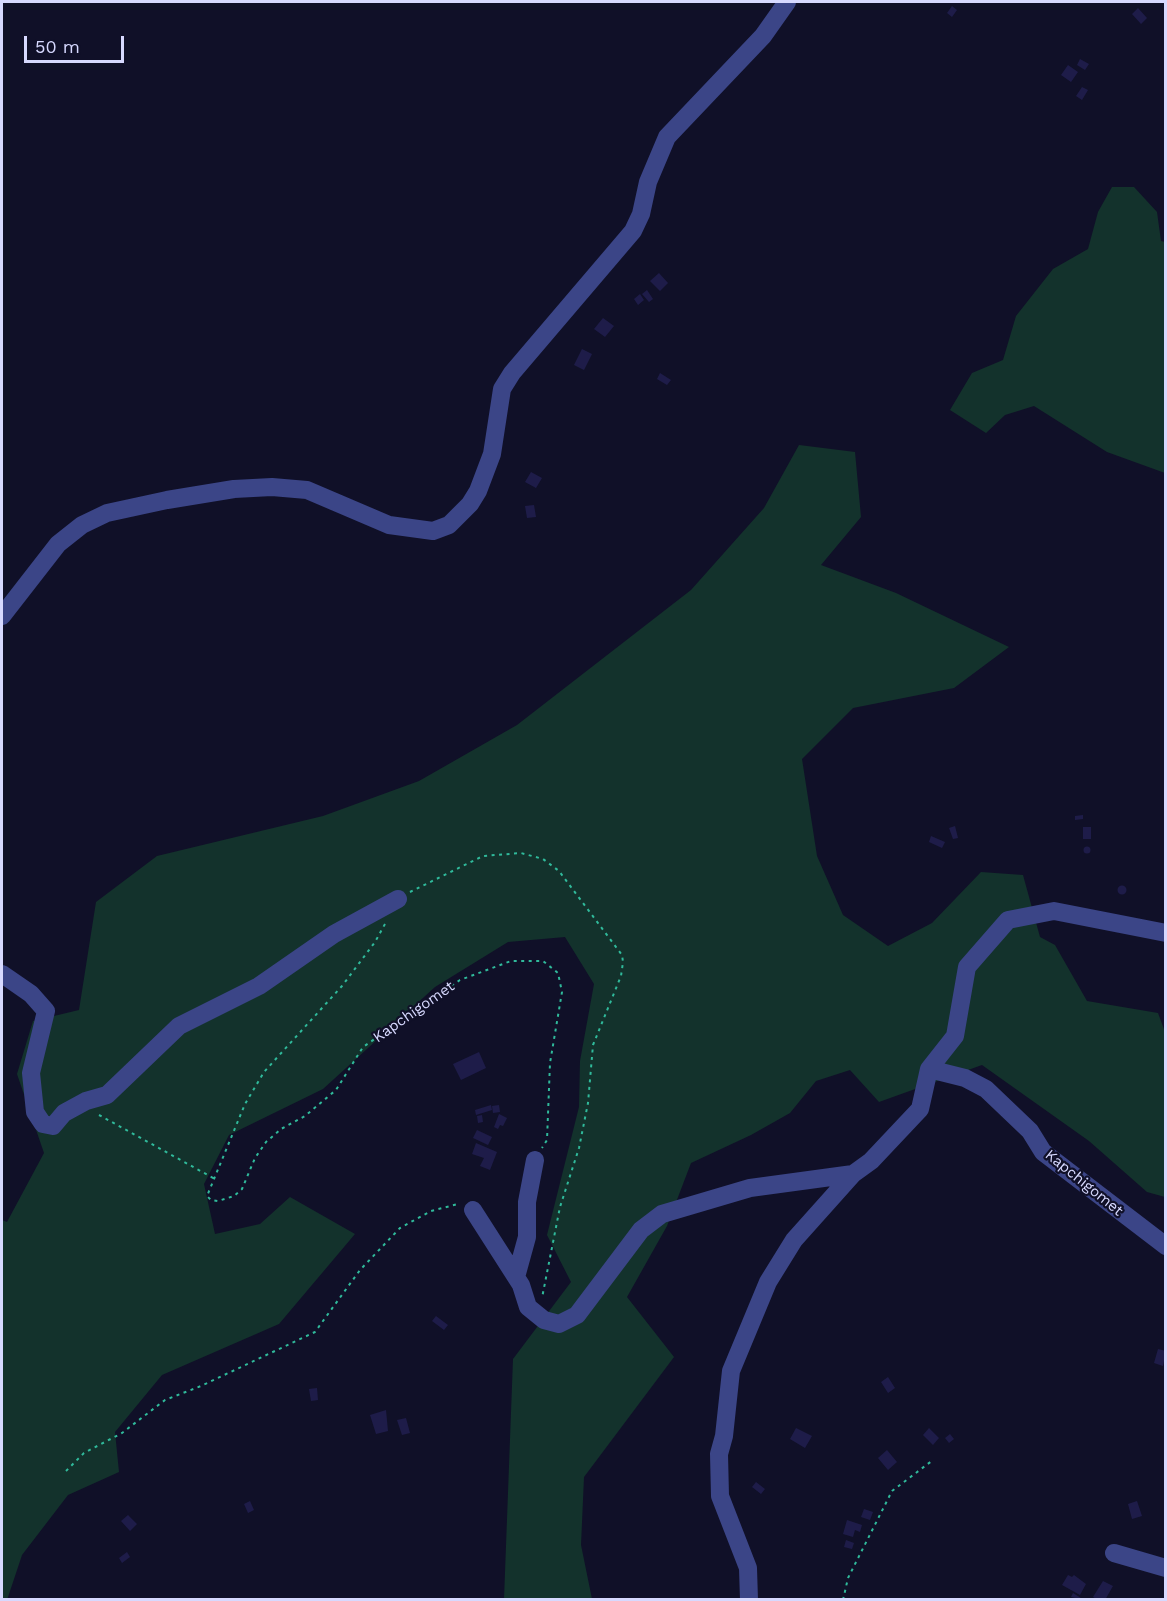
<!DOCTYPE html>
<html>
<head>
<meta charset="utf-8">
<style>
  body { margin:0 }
  #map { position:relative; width:1167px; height:1601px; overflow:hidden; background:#101028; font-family:"Work Sans",sans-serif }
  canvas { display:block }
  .frame { position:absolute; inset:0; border:3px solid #d7d9ff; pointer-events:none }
  .scale { position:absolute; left:24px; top:36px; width:100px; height:27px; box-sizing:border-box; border:3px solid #d7d9ff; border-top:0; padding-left:8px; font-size:18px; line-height:21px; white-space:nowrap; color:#d7d9ff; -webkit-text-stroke:4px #101028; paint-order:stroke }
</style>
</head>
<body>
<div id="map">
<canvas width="1167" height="1601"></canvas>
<div class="frame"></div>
<div class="scale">50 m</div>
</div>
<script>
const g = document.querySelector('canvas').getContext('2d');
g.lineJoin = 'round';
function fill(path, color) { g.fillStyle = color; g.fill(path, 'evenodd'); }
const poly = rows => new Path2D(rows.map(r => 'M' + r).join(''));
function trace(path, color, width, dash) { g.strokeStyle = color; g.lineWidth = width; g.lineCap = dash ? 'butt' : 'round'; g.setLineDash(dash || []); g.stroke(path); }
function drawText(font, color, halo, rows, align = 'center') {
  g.font = font + ' "Work Sans",sans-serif'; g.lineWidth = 4.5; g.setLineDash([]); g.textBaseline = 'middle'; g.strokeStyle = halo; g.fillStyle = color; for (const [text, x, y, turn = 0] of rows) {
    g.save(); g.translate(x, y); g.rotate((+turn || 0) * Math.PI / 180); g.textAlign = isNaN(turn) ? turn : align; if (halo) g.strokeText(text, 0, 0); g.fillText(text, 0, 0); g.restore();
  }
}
fill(poly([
  [1112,187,1134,187,1157,212,1161,241,1165,242,1165,473,1107,452,1034,406,1005,415,986,433,950,410,972,373,1003,360,1016,316,1053,269,1088,249,1098,212],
  [799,445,855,452,861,517,821,565,896,593,1009,647,954,688,853,708,802,759,817,856,843,915,888,946,932,923,981,872,1023,875,1040,937,1055,945,1087,1001,1158,1013,1165,1032,1165,1197,1147,1192,1089,1141,982,1065,879,1102,850,1070,816,1081,790,1113,751,1135,691,1163,667,1226,627,1297,674,1357,584,1477,581,1545,592,1599,504,1599,513,1359,571,1282,547,1235,579,1107,580,1061,594,984,565,937,508,942,435,987,323,1089,229,1135,204,1184,215,1234,260,1224,290,1197,355,1234,279,1324,162,1375,115,1432,119,1472,68,1495,22,1555,7,1600,2,1599,2,1220,7,1222,44,1153,17,1074,33,1021,79,1010,96,902,157,856,323,816,419,781,517,725,691,590,764,508]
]), '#13322c');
fill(poly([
  [952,6,957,10,952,17,947,13],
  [1138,8,1147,18,1141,24,1132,14],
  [1080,59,1089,64,1085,70,1077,65],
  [1068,65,1078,72,1071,82,1061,75],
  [1082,87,1088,90,1082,100,1076,96],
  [659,273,668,283,660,291,650,281],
  [647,290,653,299,649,302,642,294],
  [640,294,644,300,638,305,634,299],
  [603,318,614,326,605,337,594,329],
  [582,349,592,354,584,370,574,365],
  [660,373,671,380,667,385,657,379],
  [531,472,542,478,536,488,525,482],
  [534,505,536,517,527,518,525,506],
  [1083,815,1083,819,1075,820,1075,816],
  [955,826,958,838,953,839,949,828],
  [1083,827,1091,827,1091,839,1083,839],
  [931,836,945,842,942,848,929,842],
  '1083.5 850a3.5 3.5 0 1 1 7 0a3.5 3.5 0 1 1-7 0Z',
  '1117.5 890a4.5 4.5 0 1 1 9 0a4.5 4.5 0 1 1-9 0Z',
  [479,1052,486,1068,461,1080,453,1064],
  [491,1105,492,1110,476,1115,475,1110],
  [499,1105,500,1112,493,1113,492,1106],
  [499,1114,507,1118,503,1126,500,1125,498,1129,494,1127],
  [482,1115,483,1122,478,1123,477,1116],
  [477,1130,492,1137,488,1145,473,1138],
  [476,1143,497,1152,490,1170,480,1166,484,1158,472,1154],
  [436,1316,448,1325,444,1330,432,1321],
  [1158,1349,1166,1351,1163,1366,1154,1363],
  [888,1377,895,1388,888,1393,881,1382],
  [317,1388,318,1400,311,1401,309,1389],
  [386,1410,388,1431,376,1434,370,1415],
  [406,1418,410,1433,402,1435,397,1420],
  [796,1428,812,1436,805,1448,790,1439],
  [929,1428,939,1438,933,1445,923,1435],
  [950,1434,954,1439,949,1443,945,1438],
  [887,1450,897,1462,888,1470,878,1458],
  [756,1482,765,1489,761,1494,752,1487],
  [250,1501,254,1510,248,1513,244,1504],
  [1137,1501,1142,1516,1132,1519,1128,1504],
  [864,1509,873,1512,870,1520,861,1517],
  [128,1515,137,1524,130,1531,121,1521],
  [847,1520,862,1525,860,1532,855,1530,853,1537,843,1534],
  [846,1540,854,1543,852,1549,844,1547],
  [127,1552,130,1557,122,1563,119,1558],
  [1068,1575,1072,1577,1074,1575,1086,1584,1080,1595,1062,1585],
  [1103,1581,1113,1586,1105,1600,1098,1600,1093,1597],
  [1073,1593,1084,1600,1071,1597]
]), '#1e1c49');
trace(poly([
  [410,892,483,856,521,853,543,859,559,871,622,955,623,962,621,976,593,1045,588,1103,579,1148,560,1207,542,1298],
  [385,924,375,942,342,986,264,1072,245,1104,207,1196,211,1200,218,1201,234,1196,242,1189,255,1158,266,1142,281,1129,305,1116,336,1090,363,1047,460,980,511,961,543,961,558,973,562,992,550,1063,547,1140,542,1148],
  [99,1115,215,1179],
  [66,1471,84,1453,122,1433,165,1400,201,1386,315,1332,360,1270,400,1228,431,1211,458,1204],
  [843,1600,848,1578,892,1491,933,1460]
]), '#30ba9b', 2, [3, 4.5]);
trace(poly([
  [2,616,58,544,82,525,107,513,167,500,234,489,272,487,307,490,389,525,433,531,449,525,470,504,478,491,492,454,502,389,512,373,633,231,641,214,648,182,667,137,763,36,787,2],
  [2,974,31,994,46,1011,31,1073,35,1112,43,1124,53,1126,64,1113,86,1101,107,1095,179,1026,259,986,334,934,398,899],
  [929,1069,955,1036,967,967,1008,920,1054,911,1166,933],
  [473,1210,521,1285,528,1307,544,1320,559,1324,577,1315,641,1230,662,1214,750,1188,853,1174,871,1161,920,1109,929,1069,965,1078,986,1089,1030,1131,1043,1152,1166,1246],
  [516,1277,527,1237,527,1202,535,1160],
  [1114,1553,1166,1568],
  [749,1600,748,1568,720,1496,719,1454,724,1436,731,1371,768,1282,794,1240,853,1174]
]), '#3b4587', 18);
drawText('15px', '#d7d9ff', '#101028', [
  ["Kapchigomet",414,1012,-35],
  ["Kapchigomet",1084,1183,39]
]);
</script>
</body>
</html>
